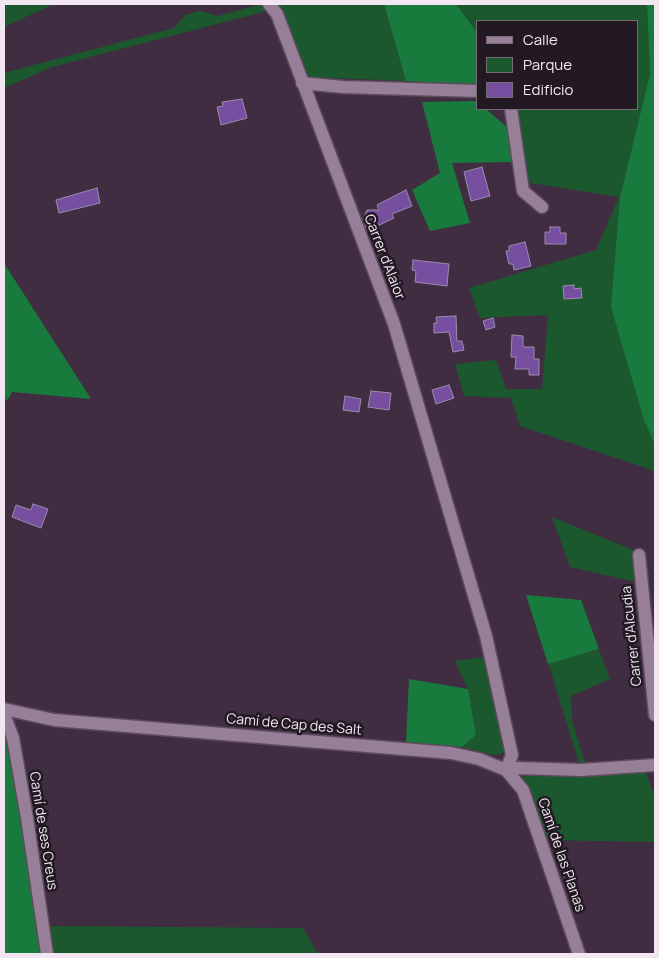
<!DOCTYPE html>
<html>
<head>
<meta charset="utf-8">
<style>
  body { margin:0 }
  #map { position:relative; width:659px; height:958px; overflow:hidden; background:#412d42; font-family:Manrope,sans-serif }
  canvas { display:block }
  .frame { position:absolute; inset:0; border:5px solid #f3e6f3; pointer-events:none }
  .legend { position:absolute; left:476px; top:20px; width:162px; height:90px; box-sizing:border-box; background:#221922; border:1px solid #766b76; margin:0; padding:6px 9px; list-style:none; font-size:15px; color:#f3e6f3 }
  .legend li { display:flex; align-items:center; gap:10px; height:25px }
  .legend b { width:25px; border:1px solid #766b76 }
</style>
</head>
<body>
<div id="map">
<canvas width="659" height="958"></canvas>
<div class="frame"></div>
<ul class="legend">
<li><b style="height:6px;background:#967f97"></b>Calle</li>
<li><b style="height:14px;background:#1b582e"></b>Parque</li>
<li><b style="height:14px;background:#774fa0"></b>Edificio</li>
</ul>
</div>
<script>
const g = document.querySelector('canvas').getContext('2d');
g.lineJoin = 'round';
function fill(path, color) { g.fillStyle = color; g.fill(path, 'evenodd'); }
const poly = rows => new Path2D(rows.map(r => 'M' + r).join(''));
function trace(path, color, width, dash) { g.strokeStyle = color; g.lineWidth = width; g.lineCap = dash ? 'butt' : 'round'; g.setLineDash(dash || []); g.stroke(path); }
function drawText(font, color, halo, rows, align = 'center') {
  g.font = font + ' Manrope,sans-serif'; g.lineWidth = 5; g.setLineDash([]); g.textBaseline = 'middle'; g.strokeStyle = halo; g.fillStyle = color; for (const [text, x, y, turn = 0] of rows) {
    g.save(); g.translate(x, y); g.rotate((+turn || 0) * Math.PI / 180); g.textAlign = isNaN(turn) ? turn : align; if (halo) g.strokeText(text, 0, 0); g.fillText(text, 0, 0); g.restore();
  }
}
fill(poly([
  [4,4,54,4,4,27],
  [261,4,267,11,52,67,4,88,4,74,11,71,174,28,185,15,201,11,218,16],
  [279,4,384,4,406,81,307,77],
  [456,4,647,4,650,74,620,197,644,420,655,445,655,477,652,470,520,426,511,398,464,396,455,364,496,360,506,389,542,389,548,315,480,318,469,288,596,250,619,197,530,183,524,170,519,109,638,109,638,21,478,21,478,34],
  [552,517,636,551,640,583,570,567],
  [599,650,610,679,571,696,572,721,585,763,579,763,548,662],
  [485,657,507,748,501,754,494,755,462,747,476,735,468,689,455,661],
  [645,770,655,798,655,842,546,840,531,796,522,777,534,772],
  [47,926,303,928,318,954,53,954]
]), '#1b582e');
fill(poly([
  [384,4,456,4,478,34,478,85,406,81],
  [647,4,655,4,655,445,644,420,611,307,620,197,650,74],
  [476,101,478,109,486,109,508,128,515,162,452,163,470,223,430,231,412,190,440,173,422,102],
  [4,263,91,399,12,392,7,401,4,396],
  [526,595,581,600,599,649,548,664],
  [409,679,468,689,476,735,462,747,406,742],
  [4,730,8,738,41,954,4,954]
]), '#187a3c');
const building = poly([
  [242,99,247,118,221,125,217,107,223,106,222,102,242,99],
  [482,167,490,196,471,201,464,172,482,167],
  [97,188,100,203,59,213,56,200,97,188],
  [406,190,412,206,392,214,394,218,367,231,363,219,367,210,379,210,377,205,406,190],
  [550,227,560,227,560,233,566,233,566,244,545,244,545,232,550,232,550,227],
  [525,242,531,266,514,270,513,264,509,264,506,251,509,251,509,246,525,242],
  [413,260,449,264,447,286,415,282,416,271,412,270,413,260],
  [574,285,574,289,581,288,582,298,564,299,563,286,574,285],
  [456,316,457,341,462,341,464,350,453,352,449,332,434,333,434,323,437,323,436,317,456,316],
  [493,318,495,327,486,330,483,321,493,318],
  [512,335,523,336,523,347,534,347,534,359,539,359,539,375,529,375,529,369,515,369,516,357,511,357,512,335],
  [449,385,454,398,436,404,432,390,449,385],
  [371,391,391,393,389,410,368,407,371,391],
  [345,396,361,399,359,412,343,410,345,396],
  [33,504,48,509,41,528,12,517,16,505,31,510,33,504]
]);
fill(building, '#774fa0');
trace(building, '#998daa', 1);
const minor = poly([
  [269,4,277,14,394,324,486,636,512,755,506,770],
  [302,83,343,87,478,91],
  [511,109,523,191,542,207],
  [639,555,655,715],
  [4,709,54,720,451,753,479,759,506,770,519,768,581,770,655,765],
  [4,714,13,738,27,818,47,954],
  [506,770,523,790,579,954]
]);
trace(minor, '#5c4b5d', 15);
trace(minor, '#967f97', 12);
drawText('14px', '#f3e6f3', '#221922', [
  ["Carrer d'Alaior",384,257,69],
  ["Carrer d'Alcudia",632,636,-96],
  ["Camí de Cap des Salt",294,725,5],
  ["Camí de ses Creus",43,831,81],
  ["Camí de las Planas",561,855,71]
]);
</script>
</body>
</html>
